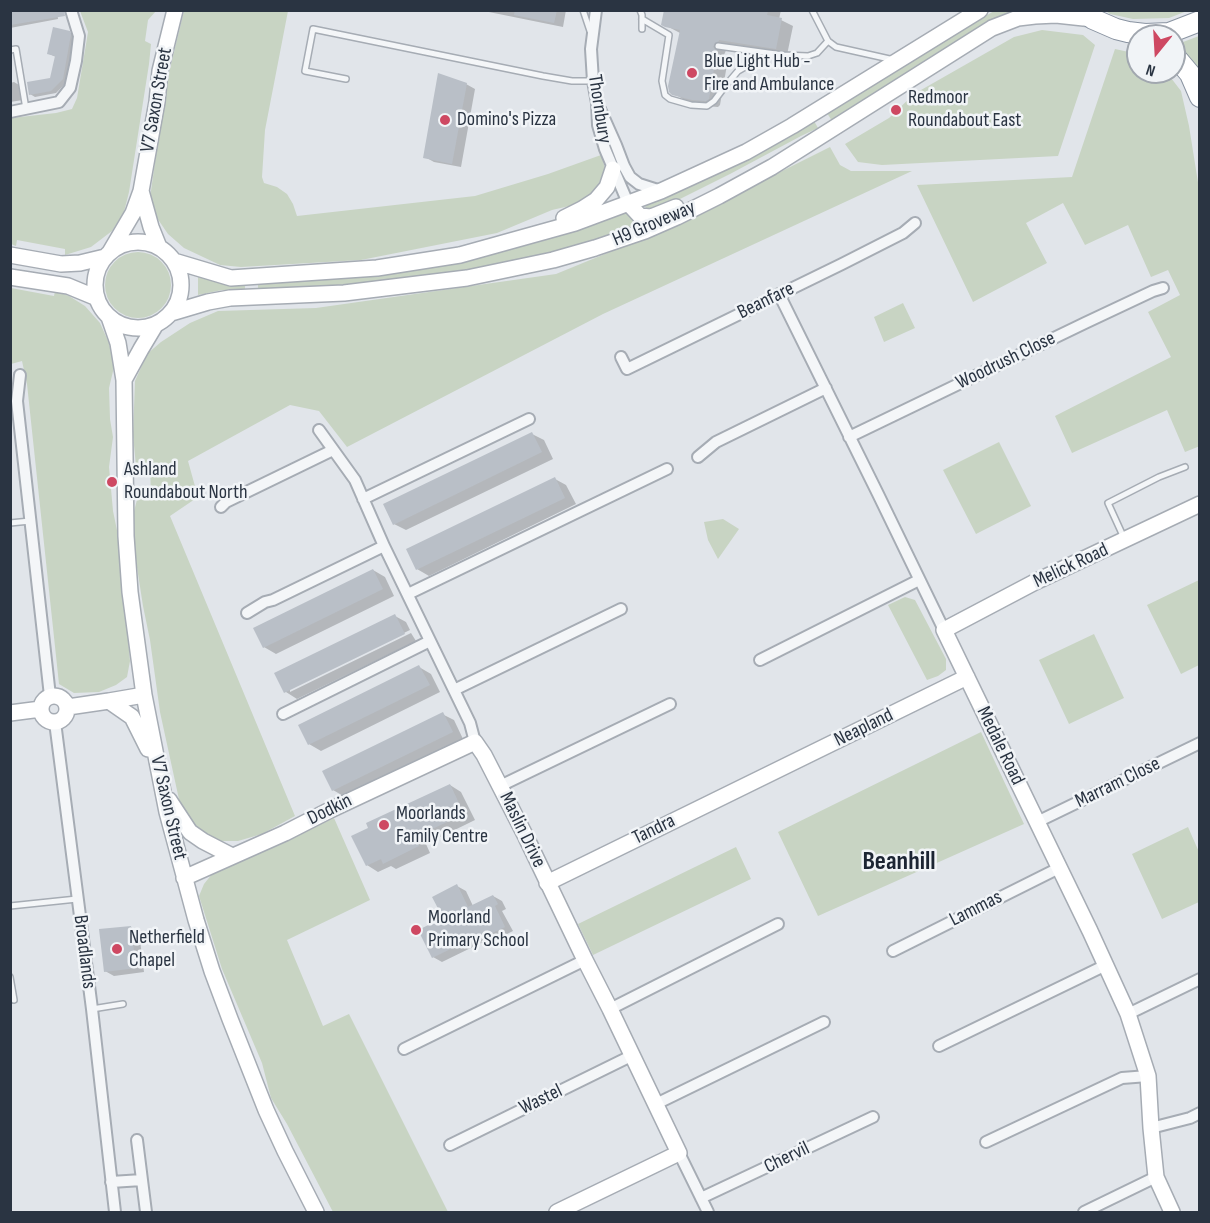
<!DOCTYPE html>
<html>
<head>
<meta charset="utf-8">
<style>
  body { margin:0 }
  #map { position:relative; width:1210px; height:1223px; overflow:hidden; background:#e1e5ea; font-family:"Sofia Sans Condensed",sans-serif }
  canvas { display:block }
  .frame { position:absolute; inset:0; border:12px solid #2a3442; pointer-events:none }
  .north { position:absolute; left:1126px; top:24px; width:60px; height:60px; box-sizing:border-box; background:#f1f4f7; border:2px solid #a1a7af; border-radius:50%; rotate:198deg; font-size:16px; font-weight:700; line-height:24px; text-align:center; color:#2a3442 }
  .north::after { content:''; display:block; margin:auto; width:21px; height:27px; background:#ce4862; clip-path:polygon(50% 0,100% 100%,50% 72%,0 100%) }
</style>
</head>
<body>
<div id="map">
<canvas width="1210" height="1223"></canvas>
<div class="frame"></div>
<div class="north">N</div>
</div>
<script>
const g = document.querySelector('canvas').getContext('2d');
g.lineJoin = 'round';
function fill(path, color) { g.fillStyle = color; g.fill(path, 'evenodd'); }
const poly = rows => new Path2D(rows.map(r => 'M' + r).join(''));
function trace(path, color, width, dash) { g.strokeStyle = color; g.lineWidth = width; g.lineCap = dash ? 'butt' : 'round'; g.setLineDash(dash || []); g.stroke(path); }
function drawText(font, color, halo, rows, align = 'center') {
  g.font = font + ' "Sofia Sans Condensed",sans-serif'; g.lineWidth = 5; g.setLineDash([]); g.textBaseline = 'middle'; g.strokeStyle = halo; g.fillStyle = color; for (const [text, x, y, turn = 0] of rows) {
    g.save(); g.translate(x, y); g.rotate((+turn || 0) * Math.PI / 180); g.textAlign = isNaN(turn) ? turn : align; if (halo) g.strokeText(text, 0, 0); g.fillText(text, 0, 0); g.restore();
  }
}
fill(poly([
  [80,11,156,11,148,20,145,41,151,44,149,64,129,192,124,212,112,231,91,247,65,255,65,249,17,240,16,246,11,244,11,118,56,113,72,109,77,98,88,32],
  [184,11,288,11,265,130,262,177,264,183,277,187,287,194,293,204,297,216,475,196,548,174,601,155,605,168,596,190,578,204,552,210,497,233,361,260,241,267,220,265,184,248,168,234,157,218,150,198,160,126,161,105],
  [994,11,1036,11,832,121,827,113,955,34],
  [1106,11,1187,11,1169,18,1133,19,1110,14],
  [1042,30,1083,35,1095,45,1058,156,882,165,858,162,845,144,889,118,914,94,1014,37],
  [1199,36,1199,75,1190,60,1175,45],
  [1115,49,1138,54,1138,72,1165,72,1168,74,1181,91,1189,126,1200,195,1200,446,1185,452,1167,410,1072,453,1055,416,1171,357,1148,312,1180,295,1168,270,1151,277,1128,225,1085,245,1063,203,1026,223,1047,263,973,302,917,185,1072,177],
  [814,121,818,128,801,136,730,174,672,203,658,209,647,210,644,204],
  [830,147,840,165,851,171,912,171,603,314,347,447,319,411,290,405,188,461,198,497,170,516,295,816,262,834,238,841,218,841,207,837,192,826,180,804,160,712,150,640,143,606,136,561,132,519,138,496,151,493,150,468,136,466,133,435,135,381,147,354,161,342,190,323,218,311,316,308,556,274,666,229],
  [627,211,645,221,620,231,559,251,502,264,441,275,356,284,258,289,258,283,316,279],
  '105 285a33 33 0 1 1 66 0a33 33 0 1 1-66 0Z',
  [198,276,221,283,245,283,245,290,222,290,198,295],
  [11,288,54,296,55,291,69,296,85,306,100,323,109,343,114,367,109,388,110,419,113,437,109,467,113,511,119,540,130,661,127,677,116,685,99,692,74,693,59,684,27,384,22,361,11,364],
  [903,303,915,328,884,342,874,317],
  [999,442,1031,506,976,534,943,470],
  [723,519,739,529,718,559,708,540,704,522],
  [1199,580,1199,665,1181,674,1147,605],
  [905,597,915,600,946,659,946,670,938,676,927,680,888,605],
  [1094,634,1124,698,1069,724,1039,660],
  [981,732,1024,824,818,916,778,832],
  [334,818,370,900,287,940,323,1026,349,1014,448,1212,333,1212,287,1124,271,1098,262,1063,222,969,199,896,204,884,212,874],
  [1188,827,1199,852,1199,902,1162,919,1132,854],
  [736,847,751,879,593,955,578,924]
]), '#c8d4c3');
fill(poly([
  [57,10,58,19,10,28,10,11],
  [479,10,566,10,563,27],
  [665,10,781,10,779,19,793,26,787,55,727,48,724,55,728,59,720,105,718,107,705,106,686,101,673,93,680,33,663,24],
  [69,32,74,35,75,38,67,82,56,93,35,97,30,94,52,79,56,57,49,54],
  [14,82,19,85,22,89,23,100,10,102,10,83],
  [466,84,475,89,461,167,434,162,425,157],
  [532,434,544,440,553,459,406,530,394,524],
  [555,479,566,485,576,504,429,576,417,569],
  [373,570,385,577,394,596,276,654,264,647],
  [395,616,406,622,410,630,290,689,290,692,411,633,416,641,297,699,286,692,276,674],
  [419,667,431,674,440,692,321,751,309,744,300,726],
  [442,714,454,720,463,739,345,797,333,790],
  [450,785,461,792,475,820,426,844,430,853,396,869,391,866,378,872,367,865],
  [457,886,466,891,473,906,493,896,502,901,506,909,502,911,513,931,485,945,481,943,442,962,433,957,445,919],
  [131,927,139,932,144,972,114,976,105,971]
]), '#0003');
fill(poly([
  [10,10,64,10,65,16,10,25],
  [515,10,557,10,554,23,514,15],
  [664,10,768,10,767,15,782,18,776,49,719,40,719,41,715,43,713,47,717,51,709,99,706,101,692,100,672,95,669,92,668,86,680,30,665,27,661,25],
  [53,27,70,31,71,34,63,79,51,91,29,95,27,82,50,78,55,56,47,54],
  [438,73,467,83,452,164,423,158],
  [532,432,542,452,393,525,383,504],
  [555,477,565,498,416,570,406,549],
  [373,569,383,589,263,648,253,628],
  [395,614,405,634,284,693,274,673],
  [419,665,430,685,308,745,298,725],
  [443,712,453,732,332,791,322,771],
  [450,784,464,814,415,837,419,846,383,864,381,859,366,866,351,836,368,828,366,823],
  [457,884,468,907,493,895,498,904,495,906,505,927,475,941,473,938,432,958,418,930,443,918,432,897],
  [131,926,136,968,104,972,99,929]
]), '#b9bfc7');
const lane = poly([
  [583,10,590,31],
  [640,10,642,15,642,29],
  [812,10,828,41,836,47,894,60],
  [642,19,669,35,662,81,665,95,670,99,691,105,707,106,714,101,726,85,738,71,757,60,775,54],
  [718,46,783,55,808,56,817,53,828,41],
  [10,50,16,49,26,109],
  [346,79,305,71,313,29,543,76,572,81,593,81],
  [10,523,30,521],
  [1124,538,1108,503,1159,477,1185,467],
  [10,906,77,899],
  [10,977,14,1000],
  [92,1009,123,1004]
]);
const street = poly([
  [596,10,591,49,593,81,597,103,598,125,605,149,628,203],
  [600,109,616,145,624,166,630,177,639,184,661,191],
  [10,112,59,102,70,88,76,61,79,36,71,10],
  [779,294,878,494,944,630],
  [621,357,627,369,842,264,903,233,915,223],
  [20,375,17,401,50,696],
  [319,430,355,480,384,546,470,723,475,742],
  [849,437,1085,323,1153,291,1163,288],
  [698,457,716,442,826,388],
  [363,499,529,419],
  [221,507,226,502,333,450],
  [408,594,667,469],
  [247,613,265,602,273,600,384,546],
  [760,660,919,580],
  [454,690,621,609],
  [283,714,430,641],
  [55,722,92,1009,115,1212],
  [500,786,670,704],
  [1037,822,1200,743],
  [893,951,1059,868],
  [610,1009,778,924],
  [1128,1014,1200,979],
  [939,1046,1106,965],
  [404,1049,585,960],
  [656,1104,824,1022],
  [1151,1128,1190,1118,1200,1113],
  [137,1140,146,1212],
  [986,1142,1122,1078,1148,1076],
  [450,1145,631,1056],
  [679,1153,708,1212],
  [111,1182,142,1180],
  [701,1198,873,1117],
  [1084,1212,1156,1177]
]);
const secondary = poly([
  [141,191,151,227,159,247],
  [628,203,640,216,651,217,676,207],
  [564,218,582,209,596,200,607,187,613,169],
  '95 285a43 43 0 1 1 86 0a43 43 0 1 1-86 0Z',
  [110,252,133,213,141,191,157,102,160,71,175,10],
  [10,255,61,264,80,263,105,257],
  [174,261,231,278,377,268,460,255,575,223,661,191,746,152,792,126,980,10],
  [10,277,68,286,97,298],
  [171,313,208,302,230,298,344,293,467,278,553,260,595,248,645,231,677,217,719,196,772,167,992,28,1018,18,1035,16,1056,15,1093,19],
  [109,317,118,343,124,380,126,536,130,592,144,695,167,812,196,920,212,971,230,1019,266,1110,285,1151,316,1212],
  [124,380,141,349,156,324],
  '41 709a13 13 0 1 1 26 0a13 13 0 1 1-26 0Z',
  [109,701,132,717,148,749],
  [68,707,109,701,144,695],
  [10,713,41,709],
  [169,800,190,832,203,841,232,856],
  [184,878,285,833,330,810,475,742,484,755,526,837,585,960,610,1009,679,1153,557,1212],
  [547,883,967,677],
  [1172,1212,1156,1177,1151,1128,1148,1076,1128,1014,1090,931,944,630,1035,582,1200,504]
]);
const highway = poly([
  [1081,10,1093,19,1116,29,1128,32,1145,34,1169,33,1200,21],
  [1174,55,1190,74,1200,97]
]);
trace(lane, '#a6acb4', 8);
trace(street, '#a6acb4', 14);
trace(secondary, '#a6acb4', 18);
trace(highway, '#8993a1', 22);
trace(lane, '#f4f6f8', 5);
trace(street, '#f4f6f8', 10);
trace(secondary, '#fff', 15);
trace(highway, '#fff', 20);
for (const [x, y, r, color] of [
  [692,73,6,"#ce4862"],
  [896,110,6,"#ce4862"],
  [445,120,6,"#ce4862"],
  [112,482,6,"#ce4862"],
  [384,825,6,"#ce4862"],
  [416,930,6,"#ce4862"],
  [117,949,6,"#ce4862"]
]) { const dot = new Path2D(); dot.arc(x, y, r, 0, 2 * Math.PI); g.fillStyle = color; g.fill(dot); trace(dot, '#f1f4f7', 2); }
drawText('20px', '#2a3442', '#f1f4f7', [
  ["Blue Light Hub -",704,62],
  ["Fire and Ambulance",704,85],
  ["Redmoor",908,98],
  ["Roundabout East",908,121],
  ["Domino's Pizza",457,120],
  ["Ashland",124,470],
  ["Roundabout North",124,493],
  ["Moorlands",396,814],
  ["Family Centre",396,837],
  ["Moorland",428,918],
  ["Primary School",428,941],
  ["Netherfield",129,938],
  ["Chapel",129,961]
], 'left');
drawText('20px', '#2a3442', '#f1f4f7', [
  ["V7 Saxon Street",157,100,-80],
  ["Thornbury",599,109,81],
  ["H9 Groveway",654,224,-23],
  ["Beanfare",766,301,-26],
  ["Woodrush Close",1006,361,-26],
  ["Melick Road",1071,566,-25],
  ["Neapland",864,728,-26],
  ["Medale Road",1000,746,64],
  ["Marram Close",1118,783,-26],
  ["V7 Saxon Street",168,808,77],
  ["Dodkin",330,810,-26],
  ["Maslin Drive",522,830,64],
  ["Tandra",654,830,-26],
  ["Lammas",976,909,-27],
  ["Broadlands",84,952,83],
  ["Wastel",541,1100,-26],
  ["Chervil",787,1158,-26]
]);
drawText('bold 26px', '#1c2533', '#f1f4f7', [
  ["Beanhill",899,862]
]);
</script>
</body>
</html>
